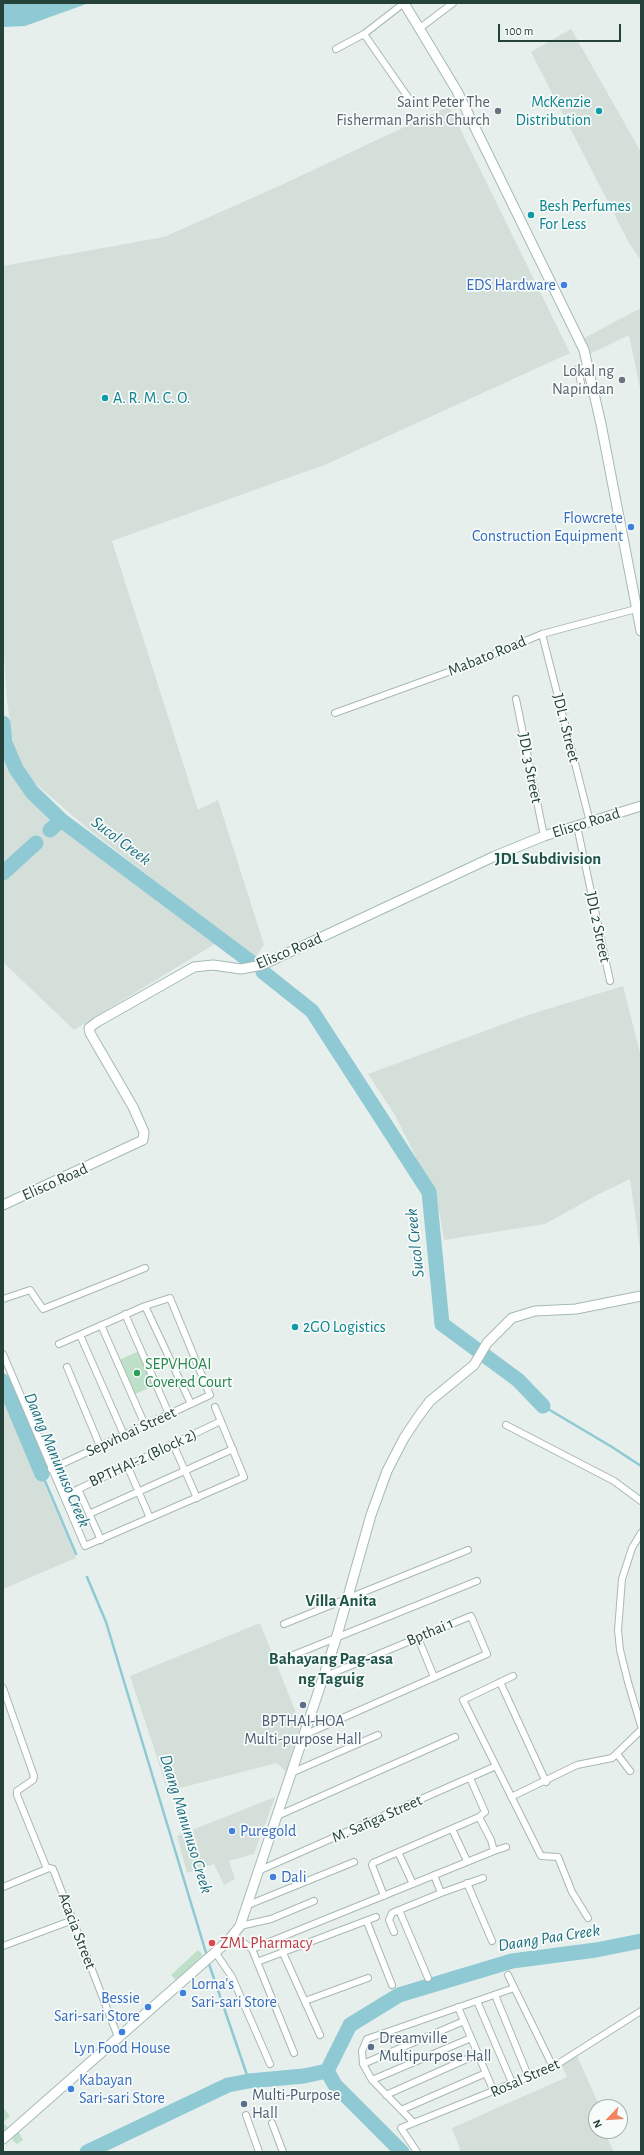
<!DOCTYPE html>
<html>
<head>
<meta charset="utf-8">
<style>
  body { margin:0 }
  #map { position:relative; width:644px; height:2155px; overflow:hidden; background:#e6efeb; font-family:"Alegreya Sans",sans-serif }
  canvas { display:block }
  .frame { position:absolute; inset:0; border:4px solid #24423a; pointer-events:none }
  .north { position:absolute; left:588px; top:2099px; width:40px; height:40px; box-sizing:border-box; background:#f7fbf9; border:1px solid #a3b1ad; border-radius:50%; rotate:245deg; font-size:11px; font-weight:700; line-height:16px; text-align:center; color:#24423a }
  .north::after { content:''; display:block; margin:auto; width:14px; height:18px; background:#f4845f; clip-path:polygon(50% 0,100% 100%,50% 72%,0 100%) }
  .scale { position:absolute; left:498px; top:24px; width:123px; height:18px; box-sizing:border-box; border:2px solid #24423a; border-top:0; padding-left:5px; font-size:12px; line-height:14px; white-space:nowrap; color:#24423a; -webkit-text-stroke:3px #f7fbf9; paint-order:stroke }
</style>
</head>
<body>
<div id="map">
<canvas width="644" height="2155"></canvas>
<div class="frame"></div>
<div class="north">N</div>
<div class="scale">100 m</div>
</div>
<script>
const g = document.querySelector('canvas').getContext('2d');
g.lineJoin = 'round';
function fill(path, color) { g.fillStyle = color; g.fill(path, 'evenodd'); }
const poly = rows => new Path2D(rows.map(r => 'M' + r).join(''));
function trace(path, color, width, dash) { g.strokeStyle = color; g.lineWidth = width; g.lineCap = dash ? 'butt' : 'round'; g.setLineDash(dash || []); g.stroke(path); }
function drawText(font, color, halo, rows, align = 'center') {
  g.font = font + ' "Alegreya Sans",sans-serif'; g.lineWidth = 3.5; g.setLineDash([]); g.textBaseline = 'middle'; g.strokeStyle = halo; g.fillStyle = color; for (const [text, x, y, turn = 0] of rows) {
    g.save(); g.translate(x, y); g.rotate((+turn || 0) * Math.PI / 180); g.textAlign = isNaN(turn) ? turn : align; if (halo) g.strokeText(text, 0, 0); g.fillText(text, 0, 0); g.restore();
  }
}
fill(poly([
  [571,29,641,152,641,261,628,241,531,52],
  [449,106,570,353,327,464,112,541,198,810,218,800,264,945,255,958,87,828,44,791,25,774,13,743,7,700,3,640,3,266,164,237,277,187],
  [641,308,641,393,629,335,590,354,584,338],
  [3,746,14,776,49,814,218,942,74,1030,3,962],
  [623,986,641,1057,641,1255,630,1179,597,1195,545,1224,444,1240,439,1210,434,1194,395,1115,368,1074,528,1015],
  [3,1387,76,1558,3,1589],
  [260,1623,301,1725,286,1772,277,1763,168,1791,130,1676],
  [275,1797,254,1854,229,1861,235,1879,224,1885,214,1864,187,1873,177,1836],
  [577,2056,600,2107,596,2107,596,2131,604,2131,614,2152,461,2152,452,2128,567,2077,561,2064]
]), '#d4dfda');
fill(poly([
  [139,1351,154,1386,135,1394,119,1360],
  [198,1950,203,1955,176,1980,171,1975],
  [3,2107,10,2116,3,2122,9,2129,3,2134],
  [18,2131,23,2140,17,2144,12,2140]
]), '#bfe0c8');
fill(poly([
  [3,3,89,3,25,26,3,27]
]), '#8ec9d4');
trace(poly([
  [543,1406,612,1447,641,1466],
  [42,1474,76,1554],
  [87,1577,106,1622,207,1956],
  [208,1961,249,2081]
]), '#8ec9d4', 2.5);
trace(poly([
  [3,723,5,743,16,769,32,792,61,820,251,962],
  [50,830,61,820],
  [3,873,36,843],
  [263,972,312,1011,429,1192,442,1324,518,1380,543,1406],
  [3,1381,42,1474],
  [327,2071,350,2025,399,1995,512,1961,596,1950,641,1941],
  [327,2071,335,2085,402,2152],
  [87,2152,228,2085,249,2081,304,2076,327,2071]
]), '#8ec9d4', 15);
const street = poly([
  [420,28,453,3],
  [364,34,412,103],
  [336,49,364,34,404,3],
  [581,383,578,369,588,367],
  [542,634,590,822],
  [516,699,544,836],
  [335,713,465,666,542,634,636,609],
  [577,826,610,981],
  [3,1299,30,1290,43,1309,145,1268],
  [145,1306,191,1404],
  [125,1314,169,1414],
  [101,1325,145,1425],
  [80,1335,124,1435],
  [3,1354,85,1546,244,1477,215,1407],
  [67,1367,100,1446],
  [506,1425,614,1481,641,1501],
  [173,1444,197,1498],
  [127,1465,150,1518],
  [51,1469,210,1395,170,1298,145,1306,59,1344],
  [78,1489,101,1540],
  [64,1496,221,1421],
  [89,1514,233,1449],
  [641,1533,632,1548,622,1579,618,1630,620,1650,628,1682,641,1726],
  [284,1624,468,1550],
  [418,1638,434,1677],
  [281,1660,477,1581],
  [513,1676,463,1700,541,1856,558,1857,572,1892,588,1918],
  [500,1682,546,1782],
  [3,1688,34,1776,33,1780,17,1791,17,1795,47,1869],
  [304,1735,487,1654,471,1616,323,1677],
  [617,1754,630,1771],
  [291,1773,378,1735],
  [511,1797,577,1765,612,1758,641,1730],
  [277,1816,455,1737],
  [452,1829,467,1861],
  [494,1851,506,1847],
  [398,1852,413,1884],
  [258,1871,496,1766],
  [467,1883,492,1941],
  [3,1887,49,1868,53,1869,118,2037],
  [441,1893,483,1878],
  [384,1896,372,1865,373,1863,479,1817],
  [248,1905,354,1862],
  [399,1910,428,1978],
  [367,1922,392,1985],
  [240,1926,271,1919,314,1901],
  [394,1932,389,1920,392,1913,441,1893,434,1875],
  [234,1936,252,1949,294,2053],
  [3,1946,73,1920],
  [252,1949,494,1851,491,1840,479,1817,485,1812,470,1778],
  [215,1952,232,1977,270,2064],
  [283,1953,320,2035],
  [257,1962,376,1917],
  [508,1975,553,2067],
  [495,1995,529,2078],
  [305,2001,368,1978],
  [477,2001,513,2085],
  [458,2007,494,2092],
  [363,2064,464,2021],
  [372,2080,471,2038],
  [386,2095,478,2054],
  [401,2110,486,2073],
  [246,2115,259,2152],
  [413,2122,372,2080,363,2064,362,2051,367,2039,514,1988],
  [272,2123,283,2152],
  [417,2152,401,2128,553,2067,641,2011]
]);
const secondary = poly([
  [404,3,457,91,584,350,601,424,641,631],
  [3,1205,143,1140,144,1132,133,1107,90,1033,89,1028,97,1022,194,967,213,965,241,969,262,965,495,856,544,836,641,806],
  [3,2139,228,1941,240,1926,336,1639,371,1515,387,1471,404,1438,418,1417,430,1401,474,1365,487,1343,512,1318,535,1311,576,1309,641,1296]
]);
trace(street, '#a8b8b2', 8);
trace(secondary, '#a4bbb3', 11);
trace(street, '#fff', 6);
trace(secondary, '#fff', 9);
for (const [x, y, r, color] of [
  [498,111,4,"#6b7280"],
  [599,111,4,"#0f9aa8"],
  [531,215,4,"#0f9aa8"],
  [564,285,4,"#3f7fe0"],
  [622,380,4,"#6b7280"],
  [105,398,4,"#0f9aa8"],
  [631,527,4,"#3f7fe0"],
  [295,1327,4,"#0f9aa8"],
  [137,1373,4,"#2e9e5b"],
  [303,1705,4,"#5c6f8a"],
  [232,1831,4,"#3f7fe0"],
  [273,1877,4,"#3f7fe0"],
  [212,1943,4,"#e0444e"],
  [183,1993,4,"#3f7fe0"],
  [148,2007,4,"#3f7fe0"],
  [122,2032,4,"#3f7fe0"],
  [371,2047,4,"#5c6f8a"],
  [71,2089,4,"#3f7fe0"],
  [244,2104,4,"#5c6f8a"]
]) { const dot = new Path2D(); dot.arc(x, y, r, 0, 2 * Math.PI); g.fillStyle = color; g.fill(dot); trace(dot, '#f7fbf9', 1.5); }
drawText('16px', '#5b616d', '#f7fbf9', [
  ["Saint Peter The",490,102],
  ["Fisherman Parish Church",490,120],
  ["Lokal ng",614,371],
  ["Napindan",614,389]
], 'right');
drawText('16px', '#0d838f', '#f7fbf9', [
  ["McKenzie",591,102,"right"],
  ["Distribution",591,120,"right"],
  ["Besh Perfumes",539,206],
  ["For Less",539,224],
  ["A. R. M. C. O.",113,398],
  ["2GO Logistics",303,1327]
], 'left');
drawText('16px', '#366cbe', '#f7fbf9', [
  ["EDS Hardware",556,285,"right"],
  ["Flowcrete",623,518,"right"],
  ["Construction Equipment",623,536,"right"],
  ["Puregold",240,1831],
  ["Dali",281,1877],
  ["Lorna's",191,1984],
  ["Sari-sari Store",191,2002],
  ["Bessie",140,1998,"right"],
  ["Sari-sari Store",140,2016,"right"],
  ["Lyn Food House",122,2048,"center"],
  ["Kabayan",79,2080],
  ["Sari-sari Store",79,2098]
], 'left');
drawText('16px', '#24423a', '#f7fbf9', [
  ["Mabato Road",487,656,-22],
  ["JDL 1 Street",566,728,76],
  ["JDL 3 Street",530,768,79],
  ["Elisco Road",586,823,-17],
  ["JDL 2 Street",598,927,78],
  ["Elisco Road",289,951,-23],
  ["Elisco Road",55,1182,-24],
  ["Sepvhoai Street",131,1432,-25],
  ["BPTHAI-2 (Block 2)",143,1458,-25],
  ["Bpthai 1",430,1632,-23],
  ["M. Sañga Street",377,1819,-24],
  ["Acacia Street",77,1931,69],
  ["Rosal Street",525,2078,-24]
]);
drawText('16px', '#27864d', '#f7fbf9', [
  ["SEPVHOAI",145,1364],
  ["Covered Court",145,1382]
], 'left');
drawText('16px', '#4e5e75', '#f7fbf9', [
  ["BPTHAI-HOA",303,1721,"center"],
  ["Multi-purpose Hall",303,1739,"center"],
  ["Dreamville",379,2038],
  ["Multipurpose Hall",379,2056],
  ["Multi-Purpose",252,2095],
  ["Hall",252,2113]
], 'left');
drawText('16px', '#be3a42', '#f7fbf9', [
  ["ZML Pharmacy",220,1943]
], 'left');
drawText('italic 17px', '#1c6f80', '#f7fbf9', [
  ["Sucol Creek",121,841,37],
  ["Sucol Creek",415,1243,-96],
  ["Daang Manunuso Creek",57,1460,67],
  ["Daang Manunuso Creek",186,1824,73],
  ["Daang Paa Creek",549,1938,-9]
]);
drawText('bold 17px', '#1f5548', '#f7fbf9', [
  ["JDL Subdivision",548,859],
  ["Villa Anita",341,1601],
  ["Bahayang Pag-asa",331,1659],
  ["ng Taguig",331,1679]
]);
</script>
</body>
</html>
